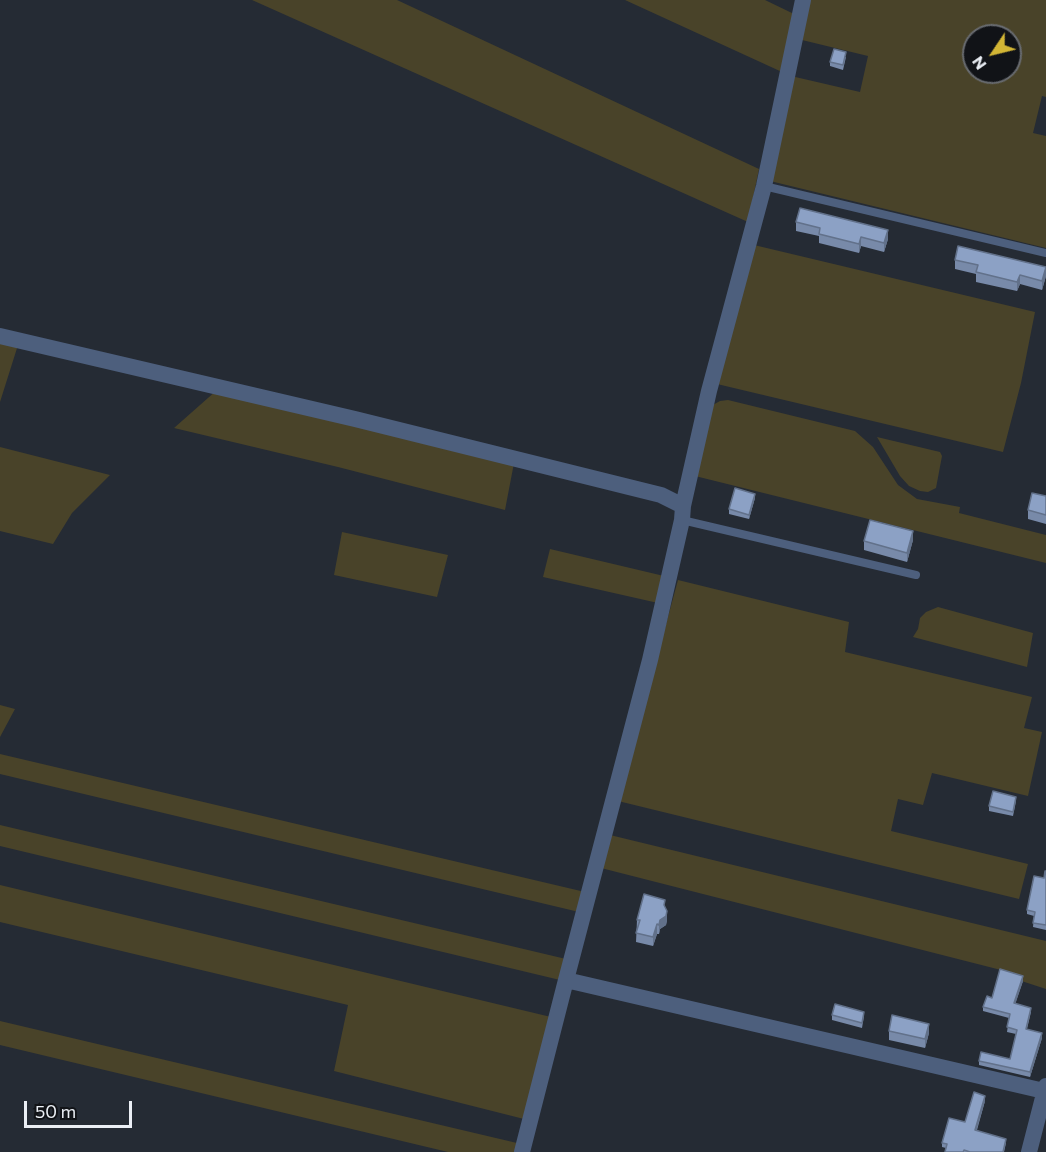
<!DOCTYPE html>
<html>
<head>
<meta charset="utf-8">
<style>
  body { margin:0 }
  #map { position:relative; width:1046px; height:1152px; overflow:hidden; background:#252b34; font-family:Commissioner,sans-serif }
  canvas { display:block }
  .north { position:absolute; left:962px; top:24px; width:60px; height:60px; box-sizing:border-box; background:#111317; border:2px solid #686b70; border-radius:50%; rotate:235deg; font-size:16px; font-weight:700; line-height:24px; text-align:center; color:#ebeff5 }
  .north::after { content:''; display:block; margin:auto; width:21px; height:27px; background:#d3b635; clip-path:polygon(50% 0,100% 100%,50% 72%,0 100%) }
  .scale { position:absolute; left:24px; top:1101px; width:108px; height:27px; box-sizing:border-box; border:3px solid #ebeff5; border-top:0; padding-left:8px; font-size:18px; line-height:21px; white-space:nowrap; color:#ebeff5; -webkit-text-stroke:4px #111317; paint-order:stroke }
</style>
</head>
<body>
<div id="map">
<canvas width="1046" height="1152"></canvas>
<div class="north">N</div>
<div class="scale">50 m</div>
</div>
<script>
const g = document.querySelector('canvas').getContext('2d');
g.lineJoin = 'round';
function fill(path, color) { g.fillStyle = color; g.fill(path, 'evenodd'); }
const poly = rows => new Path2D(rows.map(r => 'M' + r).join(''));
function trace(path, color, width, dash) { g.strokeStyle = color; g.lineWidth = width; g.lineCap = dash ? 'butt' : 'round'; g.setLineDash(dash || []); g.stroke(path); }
fill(poly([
  [252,0,397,0,759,169,748,222],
  [625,0,765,0,794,14,782,72],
  [809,0,1046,0,1046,97,1042,96,1033,133,1046,136,1046,248,770,181,791,76,860,92,868,56,802,40],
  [974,36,1010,36,1010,72,974,72],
  [754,245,1035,312,1021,383,1003,452,717,384],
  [0,341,18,345,0,402],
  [217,390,514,463,505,510,338,467,174,428],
  [728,400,855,431,873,447,898,485,917,499,960,507,959,513,1046,535,1046,563,695,476,711,406,720,401],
  [877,437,940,452,942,456,936,488,928,492,920,491,909,486,900,476],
  [0,447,110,475,72,513,53,544,0,531],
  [342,532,448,555,437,597,334,575],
  [550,549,664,576,658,603,543,577],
  [678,580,849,622,845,652,1032,697,1024,728,1042,732,1028,796,932,773,923,805,898,799,891,831,1028,864,1019,899,618,801],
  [938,607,1033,633,1027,667,913,637,918,629,920,618,926,612],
  [0,705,15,709,0,737],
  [0,754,585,892,579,912,0,774],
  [0,825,566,959,560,980,0,846],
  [610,835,1046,941,1046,989,1000,974,1001,970,601,868],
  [0,885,551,1017,524,1119,334,1071,348,1005,0,922],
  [0,1021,517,1143,515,1152,448,1152,0,1045]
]), '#494329');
trace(poly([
  [764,186,1046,253],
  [682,520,916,575]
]), '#4d5f7d', 8);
trace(poly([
  [0,336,355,419,661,495,683,506,682,520,650,660,566,980,1044,1091],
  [683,506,709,391,764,186,803,0],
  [522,1152,566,980],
  [1029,1152,1046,1086]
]), '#4d5f7d', 16);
fill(poly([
  [846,57,843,70,830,66,830,62],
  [796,222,888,239,884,252,861,246,859,253,819,243,819,236,796,231],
  [955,260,1046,276,1042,290,1020,284,1017,291,976,282,976,274,955,269],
  [1046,496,1046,524,1028,519,1028,510],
  [755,498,749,519,729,514,729,509],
  [913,540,907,562,864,550,864,541],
  [1016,801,1013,816,989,811,989,806],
  [1046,871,1046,930,1033,927,1034,916,1027,914,1027,910,1044,878],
  [665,908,667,920,666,925,660,929,659,934,657,934,653,946,636,942,637,920],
  [1023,981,1015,1004,1031,1012,1027,1029,1042,1038,1030,1077,979,1065,979,1061,1010,1059,1016,1034,1007,1032,1009,1018,983,1011,983,1007,992,998],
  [832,1015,864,1016,862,1028,832,1020],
  [889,1031,929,1033,925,1048,889,1040],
  [985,1101,977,1130,1006,1143,1004,1152,945,1152,946,1148,942,1147,942,1143,965,1122]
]), '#788aa9');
fill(poly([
  [888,230,888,239,884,252,884,243],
  [861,237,861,246,859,253,859,244],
  [1046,267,1046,276,1042,290,1042,281],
  [1020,275,1020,284,1017,291,1017,282],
  [755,494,755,498,749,519,749,515],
  [913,531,913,540,907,562,907,553],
  [667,911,667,920,666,925,660,929,659,934,659,925,660,920],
  [657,924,657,934,653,946,653,937],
  [1023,976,1023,981,1014,1008,1014,1003],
  [929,1024,929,1033,925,1048,925,1039],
  [1042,1033,1042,1038,1030,1077,1030,1072],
  [985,1096,985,1101,975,1135,975,1130]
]), '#62718a');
const building = poly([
  [834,49,846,52,843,65,830,62,834,49],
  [800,208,888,230,884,243,861,237,859,244,819,234,820,228,796,222,800,208],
  [958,246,1046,267,1042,281,1020,275,1017,282,976,272,978,265,955,260,958,246],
  [735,488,755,494,749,515,729,509,735,488],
  [1032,493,1046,496,1046,515,1028,510,1032,493],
  [870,520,913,531,907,553,864,541,870,520],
  [993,791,1016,797,1013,812,989,806,993,791],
  [1045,871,1046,871,1046,925,1033,923,1035,912,1027,910,1034,876,1044,878,1045,871],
  [644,894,665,900,664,905,667,911,666,916,660,920,659,925,657,924,653,937,636,933,640,920,637,920,644,894],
  [1000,969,1023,976,1014,1003,1031,1008,1026,1029,1042,1033,1030,1072,979,1061,981,1052,1010,1059,1017,1030,1007,1027,1010,1014,983,1007,987,996,992,998,1000,969],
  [835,1004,864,1012,862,1023,832,1015,835,1004],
  [892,1015,929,1024,925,1039,889,1031,892,1015],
  [974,1092,985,1096,975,1130,1006,1139,1003,1152,970,1152,964,1150,963,1152,945,1152,947,1144,942,1143,949,1118,965,1122,974,1092]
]);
fill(building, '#8ca1c5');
trace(building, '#62718a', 1.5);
</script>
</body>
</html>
